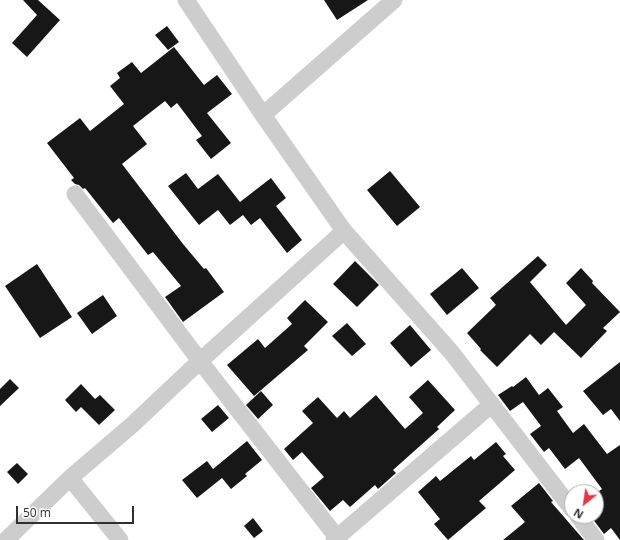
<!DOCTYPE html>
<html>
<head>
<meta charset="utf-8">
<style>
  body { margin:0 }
  #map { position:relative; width:620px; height:540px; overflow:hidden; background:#fff; font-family:"Open Sans",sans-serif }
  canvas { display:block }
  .north { position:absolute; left:564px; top:484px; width:40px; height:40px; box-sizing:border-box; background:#fff; border:1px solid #acacac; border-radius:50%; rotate:210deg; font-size:11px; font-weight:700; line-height:16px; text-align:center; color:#303030 }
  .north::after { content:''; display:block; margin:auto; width:14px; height:18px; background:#e43545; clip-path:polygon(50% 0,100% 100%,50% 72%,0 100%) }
  .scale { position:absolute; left:16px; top:506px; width:118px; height:18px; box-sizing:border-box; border:2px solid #303030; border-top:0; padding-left:5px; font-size:12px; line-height:14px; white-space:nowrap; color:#303030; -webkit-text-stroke:3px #fff; paint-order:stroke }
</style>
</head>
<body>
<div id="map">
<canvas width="620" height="540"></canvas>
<div class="north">N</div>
<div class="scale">50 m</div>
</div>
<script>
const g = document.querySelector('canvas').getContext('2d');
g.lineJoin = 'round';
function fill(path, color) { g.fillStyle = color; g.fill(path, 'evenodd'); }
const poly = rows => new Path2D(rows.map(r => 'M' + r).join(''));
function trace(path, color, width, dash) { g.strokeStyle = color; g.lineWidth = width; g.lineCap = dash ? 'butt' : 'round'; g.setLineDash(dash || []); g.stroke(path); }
fill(poly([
  [23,0,38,0,60,20,27,57,12,43,37,15],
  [324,0,368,0,337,20],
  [167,26,179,42,168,50,155,35],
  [174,47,204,85,217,75,232,94,207,113,231,143,211,159,196,140,202,136,177,103,171,108,165,101,133,126,147,144,122,164,183,244,204,269,206,268,224,292,183,322,165,297,181,286,153,252,148,255,119,218,113,223,85,188,83,189,79,185,75,184,71,180,74,178,47,143,80,118,90,131,124,104,110,86,120,78,117,73,132,62,141,73],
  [390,171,420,207,397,226,367,190],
  [186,173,198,189,218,174,240,202,271,178,286,198,276,206,302,240,287,253,260,218,251,225,243,215,230,225,218,210,199,225,168,186],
  [538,256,547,265,530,282,566,325,586,305,566,283,581,268,593,281,592,283,620,312,603,328,607,331,581,358,554,332,541,345,530,334,497,367,480,350,481,349,467,333,496,305,490,298],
  [355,261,379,285,357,307,333,284],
  [37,264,72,317,40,338,5,286],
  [462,268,479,288,447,315,430,294],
  [103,295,117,316,92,334,77,313],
  [305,300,328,322,304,346,308,350,254,396,227,365,258,339,265,348,292,324,287,318],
  [347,323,366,344,352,356,332,336],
  [410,325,431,350,411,367,390,343],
  [620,362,620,421,611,409,603,415,583,391],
  [526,377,539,395,548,388,563,407,557,411,573,433,584,424,607,454,620,445,620,540,611,528,604,534,592,518,596,516,596,493,602,489,579,458,565,469,549,448,544,452,530,434,541,426,523,402,510,411,498,395,512,386,513,387],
  [10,379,19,388,0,406,0,389],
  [428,380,455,410,437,427,439,429,393,470,396,473,378,489,375,485,350,507,343,500,330,511,311,488,324,477,302,452,293,460,284,449,313,423,302,411,318,397,337,418,344,411,350,418,376,395,405,429,423,413,409,397],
  [81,384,95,399,100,395,115,410,99,425,81,407,76,412,65,400],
  [261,391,273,405,258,419,246,405],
  [218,405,229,418,212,432,201,419],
  [247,441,262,460,245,474,247,476,231,489,222,478,197,498,182,480,207,461,213,469],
  [496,442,506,454,503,456,515,470,479,501,486,508,448,540,434,524,440,519,418,492,436,476,440,481,471,456,474,460],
  [17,463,28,474,18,484,7,472],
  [539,483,553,501,551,502,584,540,503,540,525,522,511,506],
  [253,518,263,531,254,538,244,526]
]), '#171717');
trace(poly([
  [186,0,263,115,344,231,452,353,572,509],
  [263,115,394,0],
  [75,194,200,361,339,540],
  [70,478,120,540],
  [578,516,596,540],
  [6,540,70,478,132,425,200,361,344,231],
  [334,540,491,405]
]), '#cdcdcd', 17);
</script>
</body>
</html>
